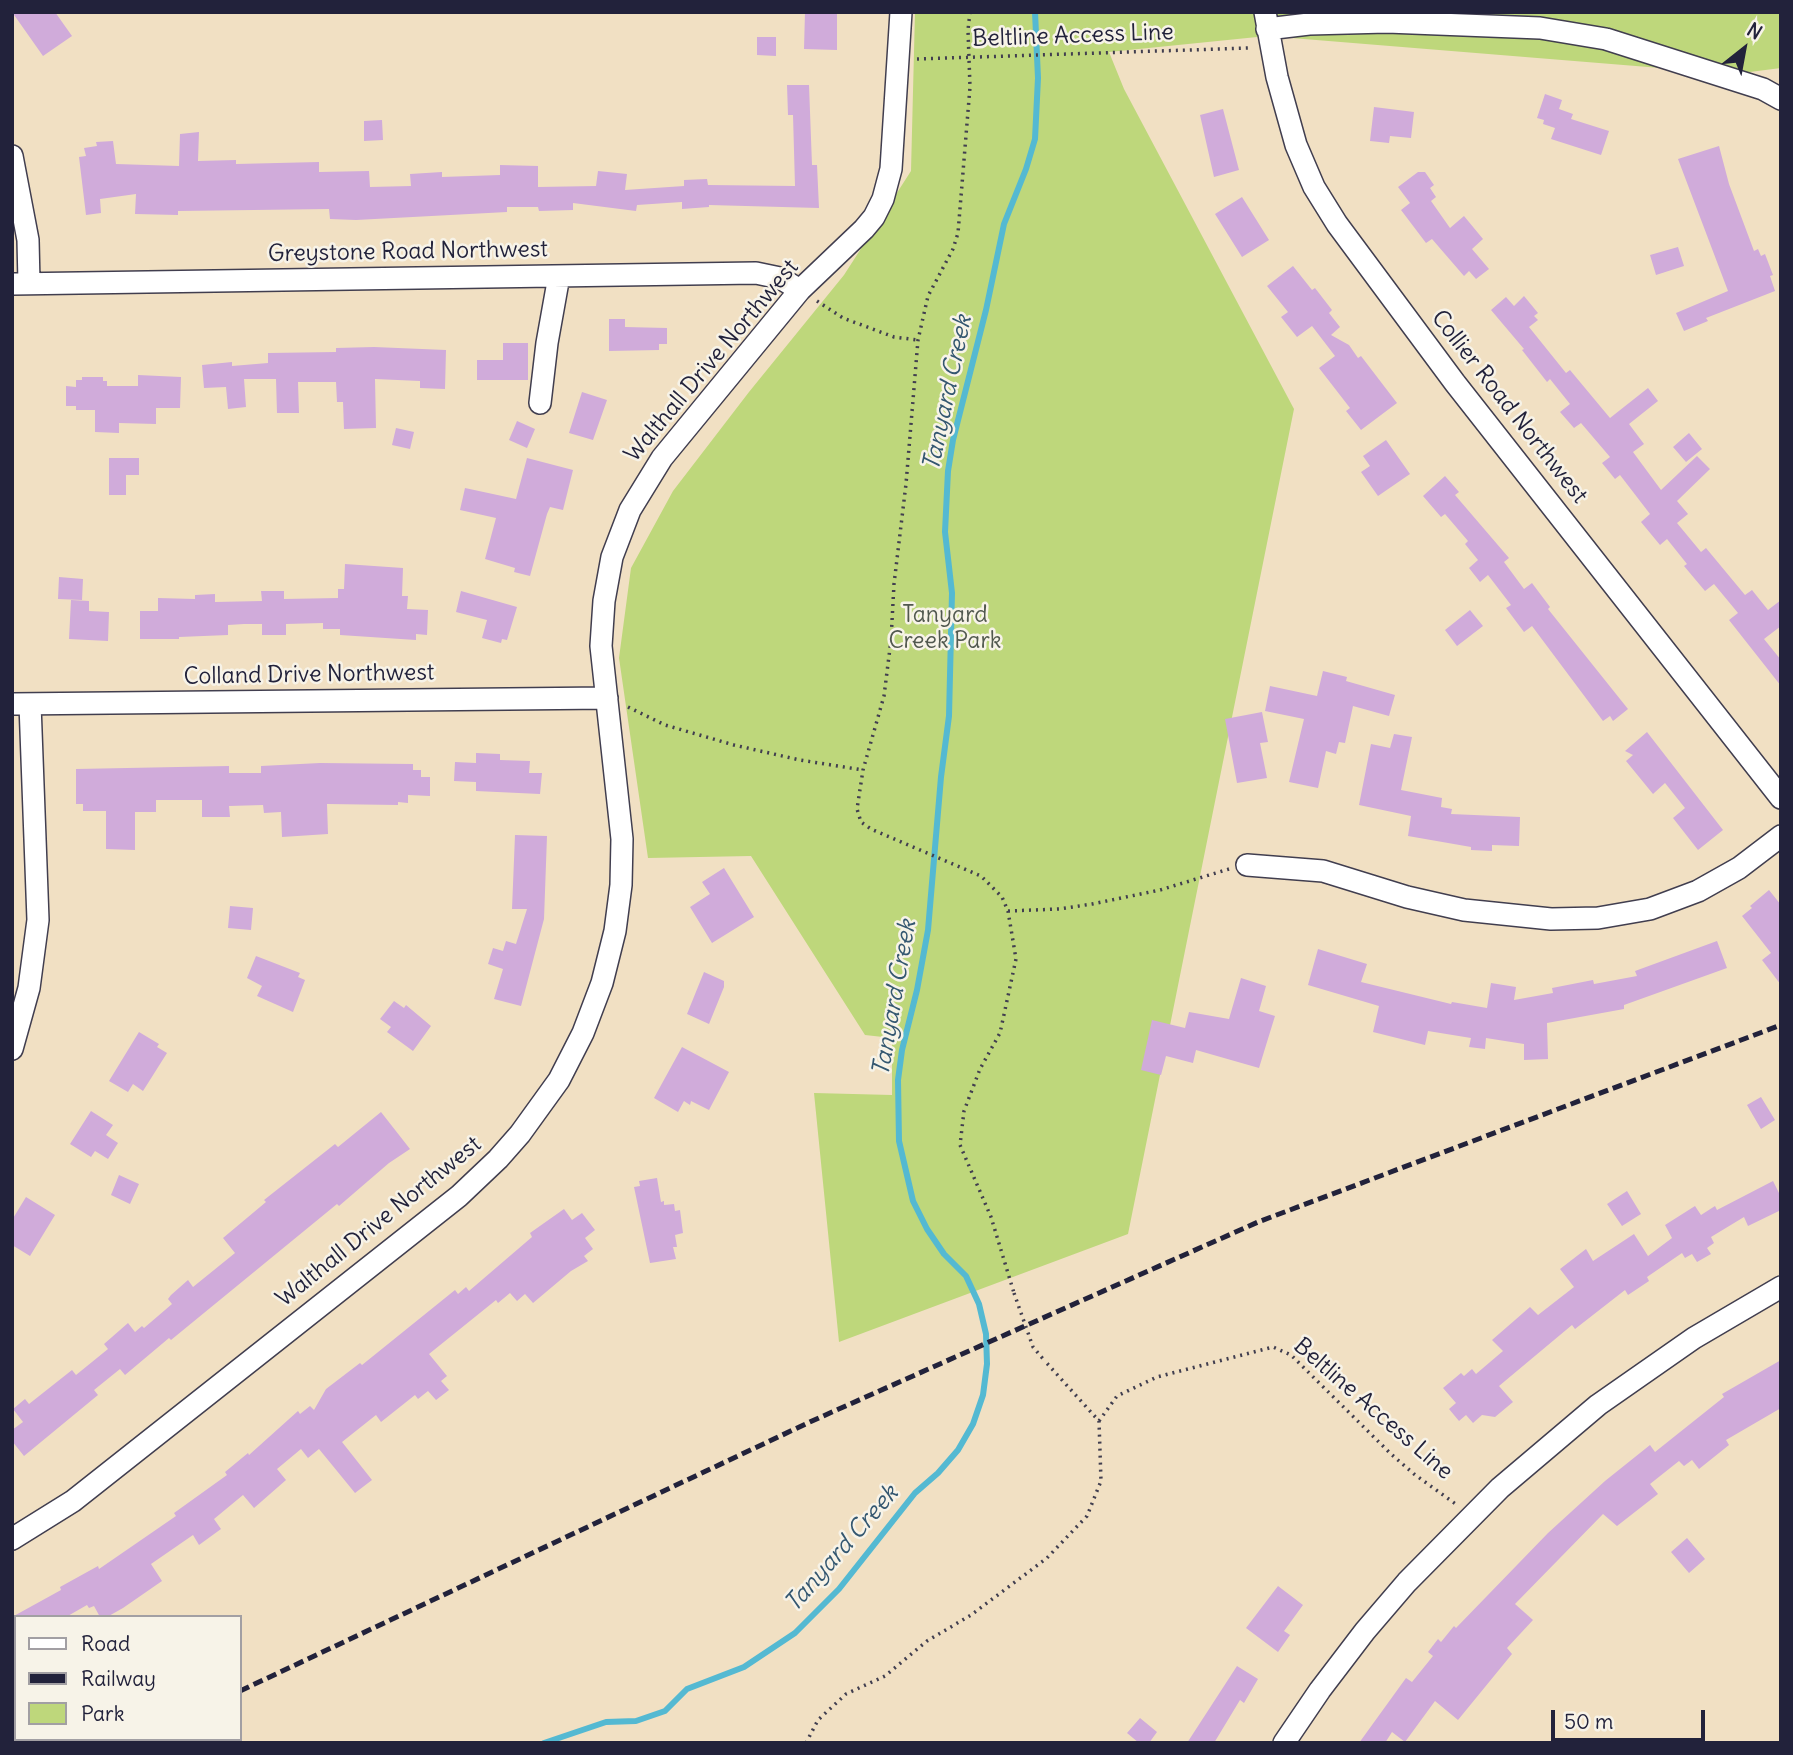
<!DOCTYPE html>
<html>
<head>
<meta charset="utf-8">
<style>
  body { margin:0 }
  #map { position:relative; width:1793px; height:1755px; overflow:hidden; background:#f1e0c3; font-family:Delius,sans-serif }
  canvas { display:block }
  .frame { position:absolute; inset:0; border:14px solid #22223b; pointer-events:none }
  .legend { position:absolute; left:14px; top:1615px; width:228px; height:126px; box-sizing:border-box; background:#f7f3e8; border:2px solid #a29fa3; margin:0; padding:9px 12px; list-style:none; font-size:21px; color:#22223b }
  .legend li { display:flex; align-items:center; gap:14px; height:35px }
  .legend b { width:35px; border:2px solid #a29fa3 }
  .north { position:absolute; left:1709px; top:14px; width:70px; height:70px; -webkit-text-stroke:5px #f7f3e8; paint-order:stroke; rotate:31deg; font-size:19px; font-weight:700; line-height:28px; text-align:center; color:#22223b }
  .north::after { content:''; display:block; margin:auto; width:24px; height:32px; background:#22223b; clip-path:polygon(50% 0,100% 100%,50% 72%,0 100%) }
  .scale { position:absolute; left:1551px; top:1710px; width:154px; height:32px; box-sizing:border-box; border:4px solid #22223b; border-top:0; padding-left:9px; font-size:21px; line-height:24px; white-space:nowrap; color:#22223b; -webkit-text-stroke:5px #f7f3e8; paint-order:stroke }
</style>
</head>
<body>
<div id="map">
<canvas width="1793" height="1755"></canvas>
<div class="frame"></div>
<ul class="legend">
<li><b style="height:9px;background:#fff"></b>Road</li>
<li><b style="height:9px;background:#22223b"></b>Railway</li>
<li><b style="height:19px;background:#bed77b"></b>Park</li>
</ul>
<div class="north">N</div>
<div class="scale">50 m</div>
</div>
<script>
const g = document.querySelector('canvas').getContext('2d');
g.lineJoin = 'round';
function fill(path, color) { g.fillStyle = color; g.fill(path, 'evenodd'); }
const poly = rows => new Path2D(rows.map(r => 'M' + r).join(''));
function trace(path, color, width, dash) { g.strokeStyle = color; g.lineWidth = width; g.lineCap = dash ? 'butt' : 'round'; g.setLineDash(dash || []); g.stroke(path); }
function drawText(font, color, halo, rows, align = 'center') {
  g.font = font + ' Delius,sans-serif'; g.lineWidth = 5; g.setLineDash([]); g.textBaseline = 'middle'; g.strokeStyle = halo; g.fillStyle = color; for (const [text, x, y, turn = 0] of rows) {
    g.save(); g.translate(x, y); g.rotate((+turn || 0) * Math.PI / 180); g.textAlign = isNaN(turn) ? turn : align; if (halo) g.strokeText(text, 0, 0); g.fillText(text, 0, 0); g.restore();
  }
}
fill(poly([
  [915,12,1781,12,1781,68,1734,74,1267,36,1109,52,1124,89,1294,409,1128,1234,839,1342,814,1093,892,1095,892,1038,865,1035,751,856,648,858,619,658,631,568,673,491,749,392,844,275,911,171]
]), '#bed77b');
trace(poly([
  [544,1743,606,1722,636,1721,665,1711,687,1689,744,1667,795,1633,839,1589,915,1493,938,1473,958,1450,973,1424,983,1395,987,1364,986,1334,979,1304,966,1276,944,1254,927,1229,913,1201,899,1141,898,1080,902,1050,917,990,928,930,941,777,949,716,952,593,945,532,948,471,953,440,986,310,1004,224,1026,169,1035,139,1038,78,1035,12]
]), '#54b9d2', 6);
fill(poly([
  [12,12,55,12,72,36,43,56],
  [805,12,837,12,837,50,804,49],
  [757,37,776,37,776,56,757,55],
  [787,85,809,85,812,165,817,165,819,208,709,205,709,207,682,209,682,202,637,205,636,211,573,203,573,210,539,211,538,207,507,207,507,212,356,220,330,219,329,209,178,211,178,215,135,214,136,194,100,199,101,213,86,215,79,157,86,156,84,148,97,146,96,142,113,141,116,164,179,166,180,134,199,132,198,161,236,160,236,164,319,162,319,172,369,171,370,187,411,186,410,174,442,172,442,177,500,175,500,165,538,166,538,187,596,186,598,171,627,174,625,190,684,186,684,180,707,179,708,185,795,186,793,115,788,115],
  [1545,94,1562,100,1559,109,1573,114,1571,119,1609,131,1601,155,1551,139,1555,128,1543,124,1544,120,1537,118],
  [1374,107,1414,112,1411,138,1390,136,1389,143,1370,141],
  [1223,109,1239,170,1214,177,1200,115],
  [382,120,383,140,364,141,364,121],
  [1719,146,1729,184,1754,251,1758,249,1761,256,1765,254,1773,275,1770,276,1775,291,1706,318,1708,321,1684,331,1676,313,1728,291,1678,159],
  [1418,172,1425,172,1434,185,1430,188,1436,197,1431,201,1450,228,1464,216,1483,239,1472,249,1489,269,1476,279,1469,271,1464,276,1432,239,1426,243,1401,210,1410,203,1398,187],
  [1242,197,1269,240,1242,257,1215,214],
  [1678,247,1684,266,1656,275,1650,255],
  [1293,266,1312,290,1315,288,1332,310,1329,313,1340,327,1331,335,1349,345,1358,358,1361,356,1397,403,1361,430,1346,411,1350,408,1319,368,1335,356,1312,326,1297,337,1281,317,1288,312,1267,286],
  [1524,296,1538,313,1534,316,1538,320,1529,327,1566,373,1570,370,1610,418,1648,388,1658,401,1629,424,1644,444,1633,452,1661,490,1697,456,1710,469,1677,501,1688,514,1677,523,1701,552,1706,548,1745,595,1752,590,1768,610,1781,600,1781,626,1764,639,1781,660,1781,686,1729,620,1738,613,1714,584,1705,591,1684,566,1687,564,1667,539,1660,545,1641,522,1650,514,1620,475,1615,479,1602,463,1610,457,1581,423,1574,428,1560,412,1570,404,1550,379,1547,382,1522,350,1524,349,1491,310,1506,297,1514,306],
  [609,319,625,319,625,327,667,328,667,344,659,344,659,350,609,351],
  [503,343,528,343,528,380,477,380,477,360,503,360],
  [374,347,446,350,445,389,420,388,420,381,375,379,376,428,344,429,343,402,337,402,336,382,298,382,299,413,277,413,276,379,244,379,246,407,228,409,226,387,204,388,202,365,232,362,232,366,268,363,268,353,336,352,336,348],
  [138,375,181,377,180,408,156,408,156,424,119,423,119,433,95,432,95,410,76,410,76,406,66,406,66,386,76,387,76,380,82,380,82,377,103,377,103,381,107,381,107,386,138,386],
  [582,392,607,400,593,440,569,433],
  [517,421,535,429,527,448,509,440],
  [396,428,414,432,410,449,392,445],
  [1689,433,1702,449,1686,462,1673,447],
  [1386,440,1410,474,1378,496,1361,472,1370,466,1363,456],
  [109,458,139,458,139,475,126,475,126,495,109,495],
  [527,458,573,470,563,510,550,507,547,514,530,576,514,572,515,568,485,559,496,518,460,510,465,488,516,499],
  [1445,476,1459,492,1455,495,1509,558,1504,562,1524,589,1532,583,1550,607,1548,609,1628,709,1613,721,1610,716,1603,721,1532,626,1524,632,1506,608,1511,605,1488,575,1480,582,1469,568,1478,560,1465,544,1468,541,1445,514,1441,517,1423,496],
  [345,564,403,568,402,596,408,596,407,609,428,610,427,635,416,634,416,640,340,635,340,629,323,629,323,623,286,624,286,635,262,635,262,624,244,624,228,625,228,635,179,637,179,639,140,639,140,611,158,611,158,598,195,599,195,595,215,594,215,602,262,601,261,591,284,591,284,599,338,598,338,589,344,589],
  [59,577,83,579,82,600,58,599],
  [461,591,517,607,507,640,502,639,501,643,482,638,487,620,456,612],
  [71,600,89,601,89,611,109,612,108,641,69,639],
  [1470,610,1483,626,1457,646,1445,630],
  [1323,671,1347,677,1346,681,1395,695,1389,716,1353,706,1345,743,1339,742,1336,754,1326,751,1318,788,1289,782,1304,719,1265,711,1270,686,1317,696],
  [1262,712,1268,742,1260,743,1267,778,1237,783,1225,719],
  [1647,732,1723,830,1698,850,1673,818,1685,808,1665,783,1653,794,1626,761,1633,755,1625,751],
  [1394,734,1412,737,1401,790,1442,798,1441,807,1452,809,1451,814,1520,817,1519,846,1492,845,1492,851,1471,850,1471,847,1408,836,1411,816,1359,805,1371,744,1390,748],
  [476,753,500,754,500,760,530,761,529,773,542,773,540,794,476,791,476,782,454,781,455,762,476,763],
  [320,763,413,764,413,770,421,770,421,777,430,777,430,796,408,795,408,803,398,802,398,805,327,804,328,834,282,837,281,812,264,813,263,805,229,806,230,817,202,817,202,800,156,800,156,812,135,812,135,850,106,849,106,811,83,811,83,804,76,804,76,769,229,766,229,773,261,773,261,766],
  [515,835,547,836,544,919,521,1006,494,999,503,969,488,964,493,948,503,951,506,941,516,944,527,909,512,909],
  [724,868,754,917,712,943,690,907,710,894,702,882],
  [1769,890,1781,905,1781,985,1762,960,1771,953,1742,916,1752,908,1750,906],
  [230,906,253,908,251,930,228,928],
  [1717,941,1727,968,1624,1005,1624,1009,1547,1023,1548,1059,1524,1060,1524,1044,1486,1038,1485,1049,1469,1047,1471,1038,1428,1031,1425,1045,1373,1032,1379,1006,1308,985,1318,949,1367,964,1361,982,1451,1004,1452,1002,1487,1008,1491,983,1516,987,1514,1000,1553,993,1552,988,1593,980,1594,984,1637,976,1635,971],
  [256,956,300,973,298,977,305,980,293,1012,257,996,262,986,247,978],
  [704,972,724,981,724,987,709,1024,687,1014],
  [1241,978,1266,986,1259,1011,1275,1016,1259,1068,1196,1050,1193,1063,1166,1056,1161,1075,1141,1070,1152,1020,1185,1028,1189,1012,1229,1019],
  [394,1001,404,1008,406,1005,431,1026,413,1051,387,1032,391,1027,380,1019],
  [139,1032,159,1044,157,1047,167,1053,143,1091,133,1084,128,1092,109,1081],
  [682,1047,729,1072,709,1110,691,1101,690,1105,684,1101,678,1112,654,1098],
  [1761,1097,1775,1120,1761,1129,1747,1105],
  [91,1111,113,1125,106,1135,118,1143,108,1159,95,1151,91,1157,70,1144],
  [381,1112,410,1149,389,1163,339,1206,337,1204,171,1340,169,1338,125,1375,120,1369,94,1390,98,1395,24,1456,12,1441,12,1430,23,1422,13,1409,25,1399,29,1404,72,1370,76,1375,108,1349,104,1344,128,1323,135,1332,142,1326,144,1328,172,1304,168,1299,171,1295,188,1280,193,1287,235,1253,223,1238,266,1202,264,1200,335,1144,338,1147],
  [119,1175,139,1184,130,1204,111,1195],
  [657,1178,661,1202,664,1201,664,1205,674,1204,675,1211,680,1210,683,1233,675,1235,677,1247,673,1247,676,1259,650,1263,634,1187,640,1186,639,1181],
  [1773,1181,1781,1197,1781,1210,1748,1226,1744,1217,1711,1237,1714,1243,1707,1248,1711,1254,1697,1262,1692,1254,1685,1258,1682,1253,1647,1277,1649,1281,1628,1295,1625,1290,1575,1329,1572,1325,1499,1386,1513,1402,1495,1417,1482,1415,1473,1423,1466,1415,1459,1421,1449,1409,1456,1403,1443,1388,1461,1373,1464,1376,1472,1369,1476,1374,1503,1351,1492,1340,1530,1307,1538,1315,1574,1287,1560,1269,1586,1249,1593,1261,1634,1234,1648,1256,1672,1238,1665,1225,1695,1206,1701,1215,1715,1206,1717,1210],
  [1627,1191,1641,1214,1622,1226,1607,1204],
  [26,1197,55,1215,30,1256,12,1245,12,1220],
  [564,1209,572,1220,582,1213,595,1230,585,1238,593,1249,584,1256,588,1261,571,1271,533,1303,525,1294,517,1301,510,1293,498,1303,496,1300,429,1354,447,1376,441,1381,449,1390,436,1400,428,1391,418,1399,415,1395,381,1422,376,1415,342,1442,372,1480,355,1493,319,1449,308,1458,301,1449,277,1469,286,1480,254,1508,243,1495,214,1519,221,1529,199,1545,193,1535,151,1564,162,1581,123,1608,107,1617,100,1617,94,1606,89,1608,87,1605,66,1617,12,1617,61,1590,60,1587,98,1566,99,1569,176,1516,174,1513,227,1475,225,1472,248,1453,249,1455,298,1411,300,1414,310,1406,314,1410,326,1389,360,1363,362,1365,455,1290,458,1294,466,1287,469,1291,532,1237,530,1233],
  [1781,1360,1781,1408,1726,1440,1729,1445,1699,1469,1692,1460,1684,1466,1679,1461,1650,1484,1658,1494,1617,1526,1603,1514,1515,1604,1533,1620,1507,1648,1512,1654,1458,1720,1435,1701,1405,1742,1392,1732,1385,1743,1359,1743,1406,1678,1412,1682,1433,1656,1428,1652,1438,1639,1441,1642,1454,1626,1456,1628,1548,1533,1605,1481,1650,1445,1655,1452,1724,1397,1722,1394],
  [1687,1538,1705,1559,1689,1573,1671,1552],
  [1278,1586,1303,1605,1284,1631,1290,1635,1278,1652,1246,1628],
  [1237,1666,1258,1679,1244,1703,1240,1700,1214,1743,1187,1743],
  [1140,1718,1157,1732,1149,1743,1139,1743,1127,1733]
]), '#d0abda');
const minor = poly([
  [1265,12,1277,77,1296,145,1314,187,1337,224,1455,383,1781,798],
  [1267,29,1309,24,1387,22,1540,28,1606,39,1763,89,1781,99],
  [12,156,28,240,29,283],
  [12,284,756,273,780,278,800,290],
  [540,403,547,343,559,276],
  [12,704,607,698],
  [1247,865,1323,871,1407,897,1464,910,1551,919,1598,918,1650,909,1698,891,1739,868,1781,836],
  [12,1049,29,988,38,920,30,704],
  [12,1539,73,1501,459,1196,498,1159,520,1134,559,1080,583,1033,602,983,615,931,621,885,622,839,601,646,604,601,612,557,630,510,662,458,800,290,864,229,874,217,883,199,891,169,901,12],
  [1284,1743,1320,1690,1365,1631,1407,1582,1500,1488,1598,1405,1694,1338,1781,1287]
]);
trace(minor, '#413e4f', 24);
trace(poly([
  [970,12,968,30,970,87,958,233,953,249,928,296,918,340,906,484,894,584,891,640,884,696,863,770,857,809,861,822,871,829,981,876,1002,897,1008,911,1016,959,1000,1033,980,1069,964,1111,960,1145,991,1217,1014,1293],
  [917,59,1249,48],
  [817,301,843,318,894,337,918,340],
  [628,707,665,725,734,745,800,760,863,770],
  [1008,911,1059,909,1092,904,1160,890,1229,869],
  [1099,1421,1117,1396,1157,1377,1273,1347,1291,1355,1391,1454,1414,1474,1457,1505],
  [806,1743,818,1720,846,1694,885,1676,927,1641,971,1615,1047,1558,1087,1516,1101,1481,1099,1421,1044,1360]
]), '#413e4f', 3.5, [2, 5]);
trace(minor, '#fff', 21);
trace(poly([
  [240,1691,812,1421,1258,1222,1781,1025],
  [132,1743,139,1739]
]), '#22223b', 5, [10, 5]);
trace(poly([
  [1014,1293,1033,1347,1044,1360]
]), '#413e4f', 3.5, [2, 5]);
drawText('23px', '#22223b', '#f7f3e8', [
  ["Beltline Access Line",1073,36,-2],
  ["Greystone Road Northwest",408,252,-1],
  ["Walthall Drive Northwest",712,361,-50],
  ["Collier Road Northwest",1509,407,52],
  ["Colland Drive Northwest",309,675,-1],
  ["Walthall Drive Northwest",379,1222,-39],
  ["Beltline Access Line",1373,1409,41]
]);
drawText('23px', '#51584e', '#f7f3e8', [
  ["Tanyard",945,615],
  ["Creek Park",945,641]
]);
drawText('italic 24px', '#345770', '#f7f3e8', [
  ["Tanyard Creek",948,393,-78],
  ["Tanyard Creek",895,998,-80],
  ["Tanyard Creek",842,1549,-49]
]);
</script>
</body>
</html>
